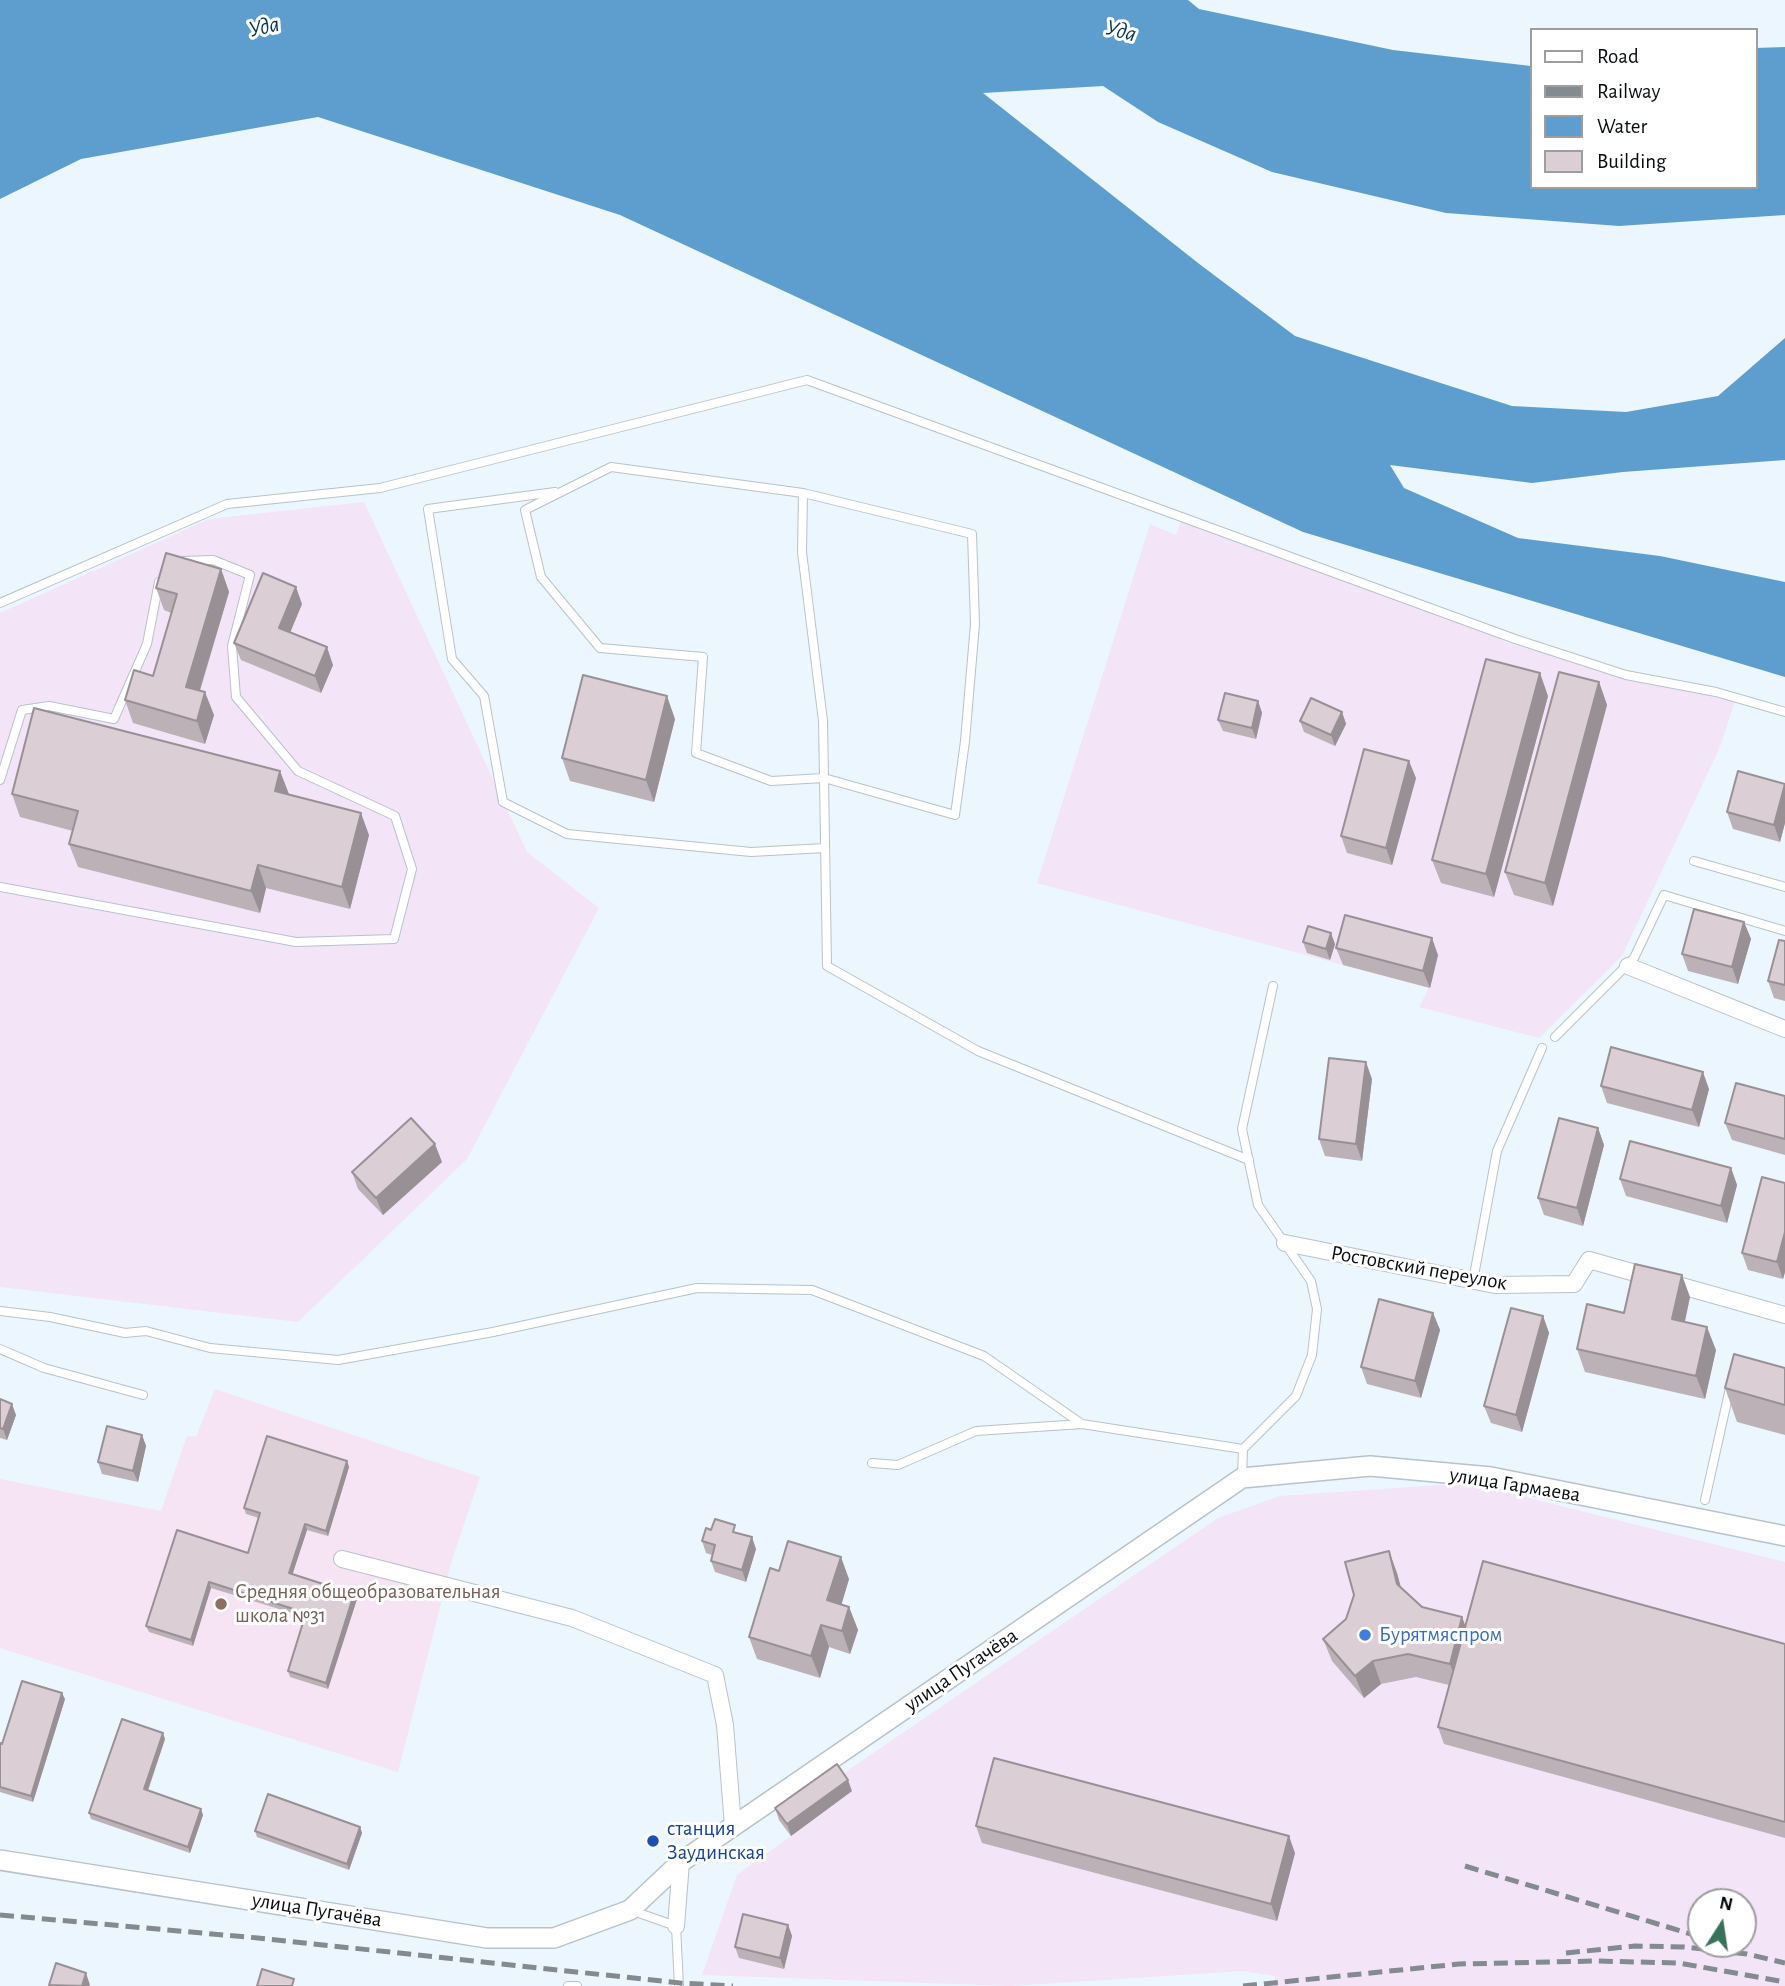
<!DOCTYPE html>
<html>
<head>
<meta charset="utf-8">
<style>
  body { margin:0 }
  #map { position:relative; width:1785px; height:1986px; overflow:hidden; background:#ebf6ff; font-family:"Alegreya Sans",sans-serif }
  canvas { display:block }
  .legend { position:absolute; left:1530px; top:28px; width:228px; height:161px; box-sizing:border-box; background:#fff; border:2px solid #9d9e9f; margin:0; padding:9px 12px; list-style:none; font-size:21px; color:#090c0f }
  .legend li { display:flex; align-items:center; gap:14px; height:35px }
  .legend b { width:35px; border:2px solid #9d9e9f }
  .north { position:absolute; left:1687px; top:1888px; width:70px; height:70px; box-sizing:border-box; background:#fff; border:2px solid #9d9e9f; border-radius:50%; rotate:12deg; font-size:19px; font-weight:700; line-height:28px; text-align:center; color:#090c0f }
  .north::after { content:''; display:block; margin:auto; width:24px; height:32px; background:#38725a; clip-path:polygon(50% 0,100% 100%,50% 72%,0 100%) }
</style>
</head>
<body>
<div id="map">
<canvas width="1785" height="1986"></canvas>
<ul class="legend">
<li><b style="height:9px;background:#fff"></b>Road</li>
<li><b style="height:9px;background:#838a90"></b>Railway</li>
<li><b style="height:19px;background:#5e9ecf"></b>Water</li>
<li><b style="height:19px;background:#dbced5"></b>Building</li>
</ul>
<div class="north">N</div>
</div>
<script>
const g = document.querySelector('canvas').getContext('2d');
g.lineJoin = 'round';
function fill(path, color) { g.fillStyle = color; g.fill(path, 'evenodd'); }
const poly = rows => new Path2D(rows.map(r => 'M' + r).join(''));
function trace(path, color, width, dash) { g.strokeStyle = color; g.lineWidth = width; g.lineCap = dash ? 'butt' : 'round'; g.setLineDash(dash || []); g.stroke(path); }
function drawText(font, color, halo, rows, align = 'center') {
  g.font = font + ' "Alegreya Sans",sans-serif'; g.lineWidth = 6; g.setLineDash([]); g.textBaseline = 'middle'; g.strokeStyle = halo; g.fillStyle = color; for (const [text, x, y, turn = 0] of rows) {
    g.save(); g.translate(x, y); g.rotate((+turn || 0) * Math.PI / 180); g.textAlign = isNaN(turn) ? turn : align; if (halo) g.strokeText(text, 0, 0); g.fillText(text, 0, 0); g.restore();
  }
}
fill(poly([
  [364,502,527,852,599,908,467,1159,298,1322,0,1287,0,613,209,519],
  [1182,519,1438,608,1505,642,1640,682,1735,701,1720,747,1622,956,1539,1038,1419,1007,1429,988,1037,883,1150,524,1176,535],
  [1469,1483,1785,1562,1785,1986,1274,1986,1275,1976,1243,1971,1011,1986,702,1975,737,1875,791,1836,779,1820,841,1775,1218,1518,1280,1496],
  [1701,1902,1743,1902,1743,1944,1701,1944]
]), '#f3e4f8');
fill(poly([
  [215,1389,480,1477,452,1560,398,1772,0,1648,0,1479,161,1511,187,1436,196,1437]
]), '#f6e3f4');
fill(poly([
  [0,0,1188,0,1199,9,1393,50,1531,66,1531,187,1755,187,1755,48,1785,47,1785,215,1619,226,1446,213,1272,172,1158,122,1103,86,983,93,1198,263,1295,336,1512,406,1626,412,1718,396,1785,338,1785,460,1623,472,1532,483,1390,465,1404,488,1518,538,1660,556,1785,582,1785,677,1303,532,620,215,318,117,81,159,0,199]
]), '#5e9ecf');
const service = poly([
  [555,492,428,509,452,659,484,696,503,802,567,834,751,852,825,848],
  [803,493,972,534,975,624,965,741,955,815,824,778,771,781,696,753,703,657,600,648,541,577,525,510,611,467,803,493,802,552,823,721,824,778,827,966,978,1051,1249,1160],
  [0,603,227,504,380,488,807,380,1515,639,1626,675,1716,692,1785,712],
  [0,780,22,710,49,706,114,719,147,644,159,582],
  [1694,861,1785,887],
  [0,887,296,942,394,939,412,869,395,816,298,771,236,697,232,646,250,575,213,560,183,561],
  [1555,1037,1634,958,1664,895,1785,931],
  [1473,1281,1497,1151,1542,1048],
  [0,1311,50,1317,125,1333,146,1331,210,1348,338,1360,493,1332,697,1288,812,1290,984,1356,1082,1424,1243,1449],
  [0,1349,44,1368,143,1395],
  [872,1463,898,1465,976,1431,1082,1424],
  [1242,1478,1243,1449,1296,1396,1312,1355,1317,1309,1311,1281,1258,1205,1242,1129,1273,986],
  [1705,1500,1730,1388],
  [630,1910,676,1926,679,1986],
  [568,1986,577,1986]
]);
const minor = poly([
  [1628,966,1785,1029],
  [1285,1243,1495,1285,1574,1284,1589,1260,1785,1315],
  [342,1559,572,1618,715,1675,725,1725,733,1826],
  [676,1926,681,1862]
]);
const tertiary = poly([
  [0,1860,487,1938,554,1938,630,1910,681,1862,1242,1478,1370,1466,1491,1477,1785,1536]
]);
trace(service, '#b8c2cb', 10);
trace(minor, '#b8c2cb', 18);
trace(tertiary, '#b8c2cb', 22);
trace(service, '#fff', 8);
trace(minor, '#fff', 16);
trace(tertiary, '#fff', 19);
trace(poly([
  [1465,1866,1701,1937],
  [0,1915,258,1938,680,1983,733,1986],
  [1566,1953,1635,1946,1684,1947,1747,1954,1785,1963],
  [1243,1986,1459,1964,1597,1961,1679,1963,1785,1982]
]), '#838a90', 5, [14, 7]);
fill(poly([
  [221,569,229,592,200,691,214,715,205,744,133,723,125,700,153,676,171,613,164,610,156,588],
  [302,604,290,632,333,665,321,693,241,660,234,643],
  [1599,682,1607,705,1553,906,1514,895,1505,872],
  [1548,696,1494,897,1441,883,1432,860],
  [1258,701,1262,713,1256,739,1223,731,1218,720],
  [1342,712,1346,724,1335,746,1304,732,1300,721],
  [675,719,654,802,570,781,562,758],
  [1416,778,1392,865,1347,853,1341,836],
  [1785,784,1785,823,1780,842,1733,829,1727,812],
  [12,794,289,794,369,835,350,909,266,888,260,913,78,867,69,844,73,831,20,817],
  [1744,922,1751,939,1738,984,1688,971,1682,954],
  [1785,941,1785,1001,1774,998,1768,981],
  [1303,942,1335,944,1330,960,1307,953],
  [1336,948,1438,955,1430,988,1343,965],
  [1372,1079,1362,1161,1325,1156,1319,1139],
  [1601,1086,1709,1089,1699,1127,1607,1103],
  [1785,1096,1785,1155,1732,1140,1725,1123],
  [1598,1128,1604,1145,1583,1226,1544,1215,1538,1198],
  [442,1162,383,1215,358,1189,352,1172],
  [1731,1168,1737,1185,1727,1223,1626,1196,1620,1179],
  [1785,1183,1785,1272,1783,1279,1748,1270,1742,1253],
  [1690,1297,1685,1322,1716,1350,1705,1399,1585,1372,1577,1349,1624,1313],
  [1433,1313,1440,1330,1421,1398,1367,1384,1361,1367],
  [1543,1316,1549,1333,1522,1432,1491,1423,1484,1406],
  [1785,1368,1785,1435,1737,1422,1725,1388],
  [0,1399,16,1415,7,1440,0,1438],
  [142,1435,146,1446,138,1482,102,1474,98,1462],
  [347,1461,349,1467,328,1536,307,1530,292,1574,354,1594,357,1599,328,1689,290,1677,288,1671,305,1617,211,1588,193,1646,149,1632,146,1626,248,1553,259,1518,246,1514,244,1508],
  [711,1530,738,1533,756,1549,746,1582,715,1572,711,1561,712,1555,706,1553,702,1541],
  [779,1571,849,1579,841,1605,849,1607,858,1630,850,1654,829,1647,820,1678,757,1659,749,1637],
  [1397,1573,1400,1586,1422,1607,1465,1626,1785,1644,1785,1838,1444,1744,1438,1727,1449,1685,1416,1677,1381,1684,1364,1698,1332,1661,1323,1639],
  [65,1699,33,1802,0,1792,0,1743,2,1744],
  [165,1739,148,1791,203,1815,190,1853,91,1819,89,1813],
  [852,1791,791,1836,779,1820,775,1808],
  [976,1826,1295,1853,1277,1921,982,1843],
  [360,1827,362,1833,349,1870,257,1837,255,1831],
  [788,1925,792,1936,784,1969,739,1958,735,1947]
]), '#bcb1b7');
fill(poly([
  [221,569,229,592,194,709,186,687],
  [296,587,302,604,285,645,279,628],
  [327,647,333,665,321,693,315,676],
  [1540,673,1548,696,1494,897,1486,874],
  [1599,682,1607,705,1553,906,1545,883],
  [205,692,214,715,205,744,197,721],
  [667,696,675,719,654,802,646,780],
  [1258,701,1262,713,1256,739,1252,728],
  [1342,712,1346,724,1335,746,1331,735],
  [1409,761,1416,778,1392,865,1386,848],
  [280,771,289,794,284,814,275,791],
  [1785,784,1785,823,1780,842,1774,825],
  [361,813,369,835,350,909,342,887],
  [258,865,266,888,260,913,251,891],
  [1744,922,1751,939,1738,984,1732,967],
  [1331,933,1335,944,1330,960,1326,949],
  [1432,938,1438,955,1430,988,1423,971],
  [1366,1062,1372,1079,1362,1161,1356,1144],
  [1703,1072,1709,1089,1699,1127,1692,1110],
  [1598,1128,1604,1145,1583,1226,1577,1208],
  [435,1144,442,1162,383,1215,376,1198],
  [1731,1168,1737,1185,1727,1223,1721,1206],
  [1785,1232,1785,1272,1783,1279,1777,1262],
  [1682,1275,1690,1297,1680,1342,1672,1319],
  [1433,1313,1440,1330,1421,1398,1415,1381],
  [1543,1316,1549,1333,1522,1432,1516,1415],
  [1707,1327,1716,1350,1705,1399,1696,1376],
  [12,1404,16,1415,7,1440,3,1429],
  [142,1435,146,1446,138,1482,133,1471],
  [347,1461,349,1467,328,1536,326,1531],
  [305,1524,307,1530,291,1579,289,1573],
  [752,1537,756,1549,746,1582,742,1570],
  [1389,1551,1397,1573,1406,1606,1397,1584],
  [841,1557,849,1579,836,1623,827,1600],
  [209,1582,211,1588,193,1646,191,1640],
  [354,1594,357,1599,328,1689,326,1683],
  [849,1607,858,1630,850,1654,842,1631],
  [1462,1617,1471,1640,1459,1687,1450,1664],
  [821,1625,829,1647,820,1678,811,1656],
  [1373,1661,1381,1684,1364,1698,1355,1676],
  [62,1693,65,1699,33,1802,31,1796],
  [163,1733,165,1739,146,1795,144,1789],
  [848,1780,852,1791,791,1836,787,1824],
  [201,1809,203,1815,190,1853,188,1847],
  [360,1827,362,1833,349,1870,347,1864],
  [1289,1836,1295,1853,1277,1921,1271,1904],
  [788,1925,792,1936,784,1969,780,1958],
  [86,1973,90,1985,89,1986,82,1986]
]), '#999095');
const building = poly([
  [166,553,221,569,186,687,205,692,197,721,125,700,134,670,153,676,177,594,156,588,166,553],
  [263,573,296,587,279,628,327,647,315,676,234,643,263,573],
  [1486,659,1540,673,1486,874,1432,860,1486,659],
  [1559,672,1599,682,1545,883,1505,872,1559,672],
  [583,675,667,696,646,780,562,758,583,675],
  [1225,693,1258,701,1252,728,1218,720,1225,693],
  [1311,698,1342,712,1331,735,1300,721,1311,698],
  [34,708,280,771,275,791,361,813,342,887,258,865,251,891,69,844,78,811,12,794,34,708],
  [1364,749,1409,761,1386,848,1341,836,1364,749],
  [1738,771,1785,784,1774,825,1727,812,1738,771],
  [1694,909,1744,922,1732,967,1682,954,1694,909],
  [1345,915,1432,938,1423,971,1336,948,1345,915],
  [1308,926,1331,933,1326,949,1303,942,1308,926],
  [1779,940,1785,941,1785,985,1768,981,1779,940],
  [1611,1047,1703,1072,1692,1110,1601,1086,1611,1047],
  [1329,1058,1366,1062,1356,1144,1319,1139,1329,1058],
  [1736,1083,1785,1096,1785,1139,1725,1123,1736,1083],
  [411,1118,435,1144,376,1198,352,1172,411,1118],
  [1559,1118,1598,1128,1577,1208,1538,1198,1559,1118],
  [1630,1141,1731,1168,1721,1206,1620,1179,1630,1141],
  [1762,1177,1785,1183,1785,1232,1777,1262,1742,1253,1762,1177],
  [1635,1264,1682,1275,1672,1319,1707,1327,1696,1376,1577,1349,1587,1304,1624,1313,1635,1264],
  [1379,1299,1433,1313,1415,1381,1361,1367,1379,1299],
  [1511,1308,1543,1316,1516,1415,1484,1406,1511,1308],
  [1734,1354,1785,1368,1785,1405,1725,1388,1734,1354],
  [0,1399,12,1404,3,1429,0,1428,0,1399],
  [107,1426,142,1435,133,1471,98,1462,107,1426],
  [267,1436,347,1461,326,1531,305,1524,289,1573,354,1594,326,1683,288,1671,306,1613,209,1582,191,1640,146,1626,177,1530,248,1553,260,1513,244,1508,267,1436],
  [715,1519,735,1525,733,1532,752,1537,742,1570,711,1561,715,1545,702,1541,706,1528,711,1530,715,1519],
  [788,1541,841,1557,827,1600,849,1607,842,1631,821,1625,811,1656,749,1637,770,1568,779,1571,788,1541],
  [1389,1551,1397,1584,1422,1607,1462,1617,1450,1664,1408,1654,1373,1661,1355,1676,1323,1639,1346,1619,1354,1595,1345,1562,1389,1551],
  [1483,1561,1785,1644,1785,1822,1438,1727,1483,1561],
  [22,1681,62,1693,31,1796,0,1787,0,1743,2,1744,22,1681],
  [122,1719,163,1733,144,1789,201,1809,188,1847,89,1813,122,1719],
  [994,1758,1289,1836,1271,1904,976,1826,994,1758],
  [837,1764,848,1780,787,1824,775,1808,837,1764],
  [268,1794,360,1827,347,1864,255,1831,268,1794],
  [743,1914,788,1925,780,1958,735,1947,743,1914],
  [56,1963,86,1973,82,1986,49,1985,56,1963],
  [262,1969,294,1979,292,1986,257,1986,262,1969]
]);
fill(building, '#dbced5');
trace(building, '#999095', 2);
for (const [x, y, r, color] of [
  [221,1604,7,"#8d6e63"],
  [1365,1635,7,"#3f7fe0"],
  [653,1841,7,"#1a4fb4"]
]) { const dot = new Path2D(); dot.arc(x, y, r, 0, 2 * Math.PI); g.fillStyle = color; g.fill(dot); trace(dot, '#fff', 2.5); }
drawText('21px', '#090c0f', '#fff', [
  ["Ростовский переулок",1419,1268,10],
  ["улица Гармаева",1515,1485,9],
  ["улица Пугачёва",961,1670,-34],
  ["улица Пугачёва",317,1910,9]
]);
drawText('21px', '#785e54', '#fff', [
  ["Средняя общеобразовательная",235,1592],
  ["школа №31",235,1616]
], 'left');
drawText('21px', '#366cbe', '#fff', [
  ["Бурятмяспром",1379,1635]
], 'left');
drawText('21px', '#164399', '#fff', [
  ["станция",667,1829],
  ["Заудинская",667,1853]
], 'left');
drawText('italic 23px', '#003354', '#fff', [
  ["Уда",264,27,-12],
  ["Уда",1121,31,15]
]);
</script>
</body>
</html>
